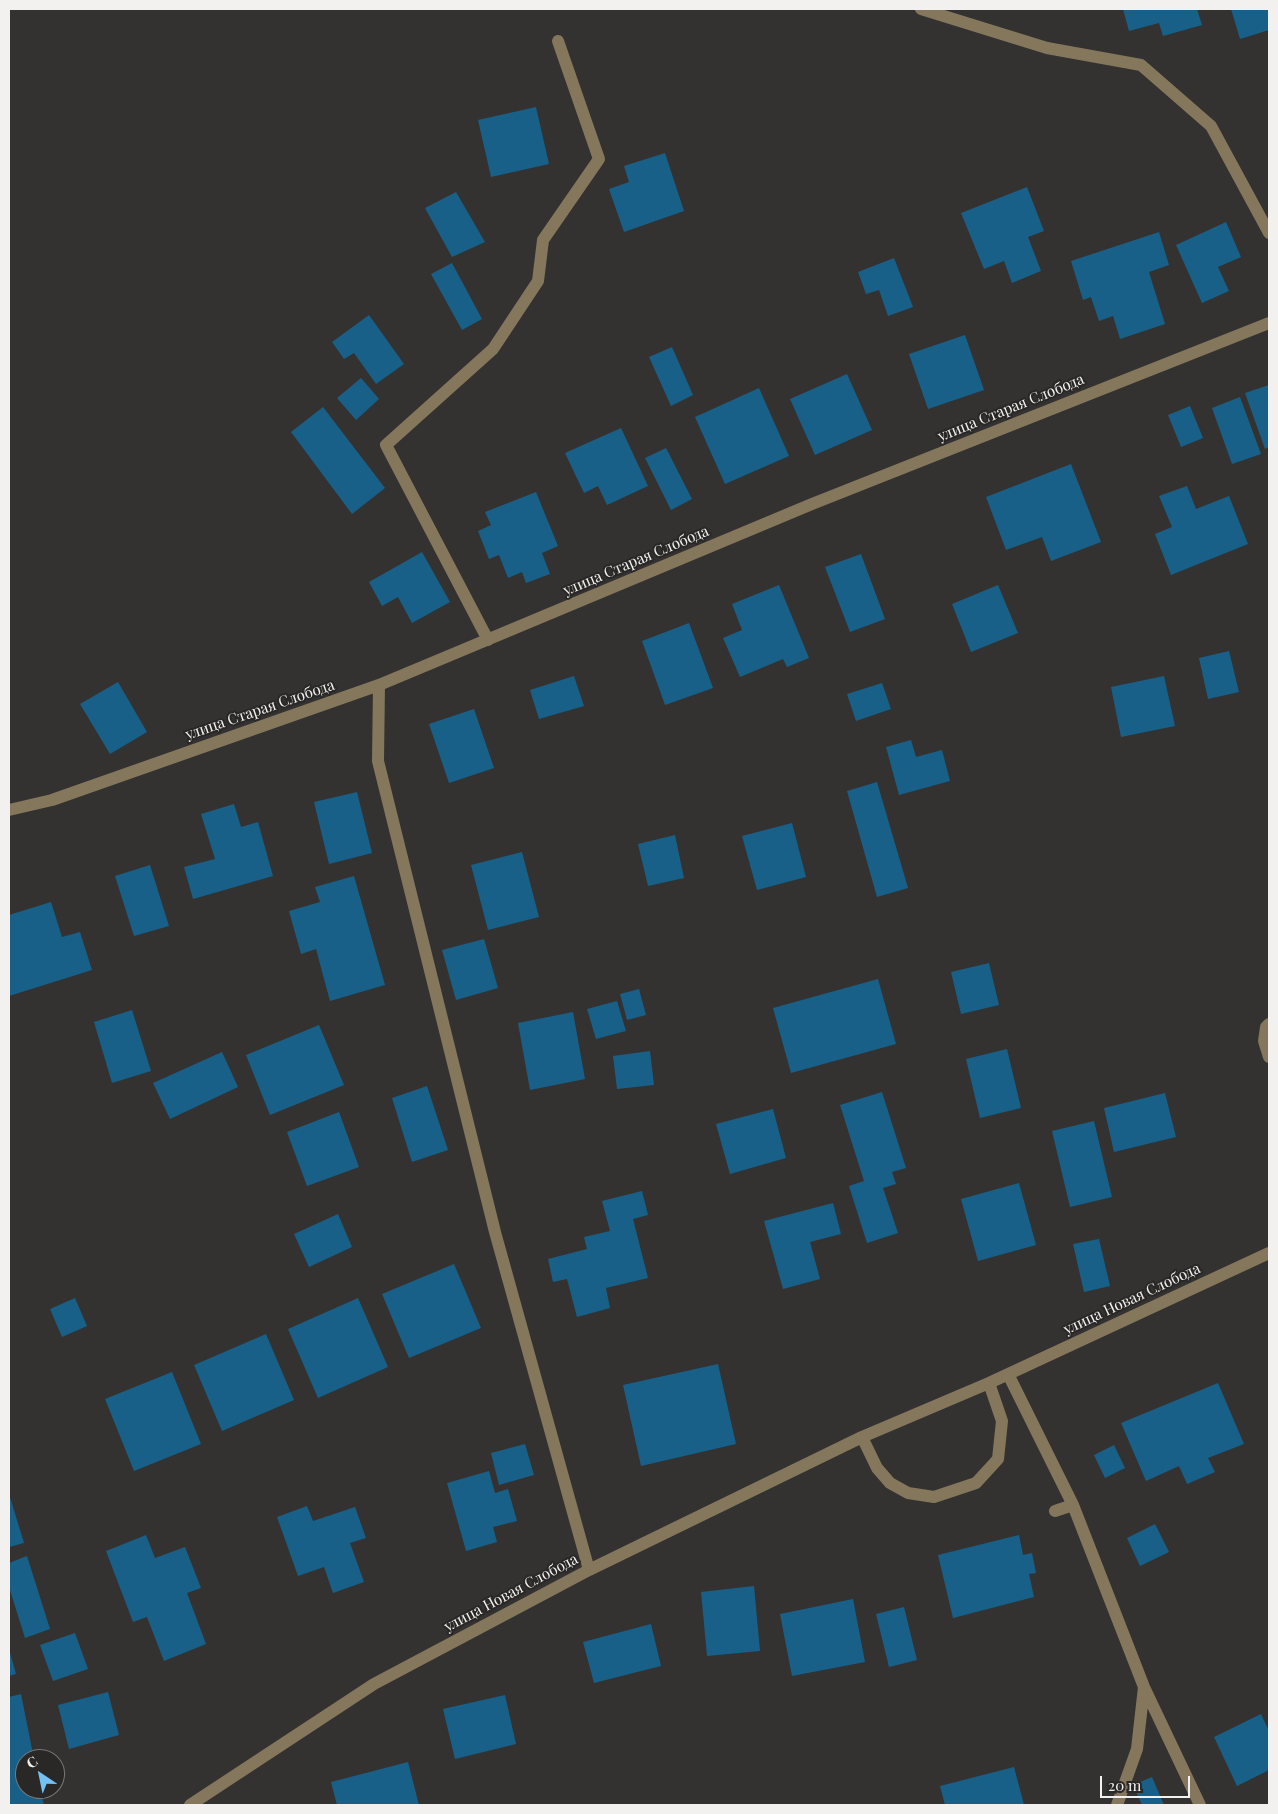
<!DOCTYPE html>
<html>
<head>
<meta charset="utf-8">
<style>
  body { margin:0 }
  #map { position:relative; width:1278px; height:1814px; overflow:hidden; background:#333230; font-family:"Playfair Display",serif }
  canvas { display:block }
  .frame { position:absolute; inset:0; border:10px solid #f2f1f0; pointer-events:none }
  .north { position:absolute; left:15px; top:1749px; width:50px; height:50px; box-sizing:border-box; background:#2a2826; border:1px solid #7a7877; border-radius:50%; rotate:326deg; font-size:14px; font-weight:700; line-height:20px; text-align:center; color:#f2f1f0 }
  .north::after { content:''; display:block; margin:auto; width:18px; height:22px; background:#73c1f5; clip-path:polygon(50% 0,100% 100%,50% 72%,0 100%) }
  .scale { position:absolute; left:1100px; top:1776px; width:90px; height:22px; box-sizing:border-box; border:2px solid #f2f1f0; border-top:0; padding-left:6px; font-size:15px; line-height:18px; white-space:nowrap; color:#f2f1f0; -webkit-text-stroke:4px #2a2826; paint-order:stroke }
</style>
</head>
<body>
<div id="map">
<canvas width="1278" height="1814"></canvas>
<div class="frame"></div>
<div class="north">С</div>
<div class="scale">20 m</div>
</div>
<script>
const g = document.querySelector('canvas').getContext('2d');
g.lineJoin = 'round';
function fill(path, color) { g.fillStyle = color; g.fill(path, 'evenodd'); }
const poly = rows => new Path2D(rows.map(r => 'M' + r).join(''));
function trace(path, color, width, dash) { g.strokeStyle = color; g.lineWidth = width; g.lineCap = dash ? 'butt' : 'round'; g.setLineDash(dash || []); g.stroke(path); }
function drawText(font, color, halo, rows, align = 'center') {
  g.font = font + ' "Playfair Display",serif'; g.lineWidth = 4; g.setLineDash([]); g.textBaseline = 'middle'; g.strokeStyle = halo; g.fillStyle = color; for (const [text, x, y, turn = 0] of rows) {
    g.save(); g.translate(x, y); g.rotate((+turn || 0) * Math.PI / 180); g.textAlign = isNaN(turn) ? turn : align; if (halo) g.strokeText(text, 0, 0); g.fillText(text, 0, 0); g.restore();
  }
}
fill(poly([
  [1123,9,1197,9,1202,25,1163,36,1159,23,1129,31],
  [1231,9,1269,9,1269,30,1240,39],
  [536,107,549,164,491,177,478,120],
  [665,153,684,211,624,232,609,189,629,182,624,166],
  [1027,187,1044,231,1028,237,1041,271,1012,283,1004,261,984,269,961,213],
  [456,192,485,242,452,257,425,208],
  [1226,222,1241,257,1218,267,1229,291,1202,303,1176,245],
  [1159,232,1169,265,1149,272,1165,324,1120,339,1113,316,1099,321,1091,297,1083,300,1071,261],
  [894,258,913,307,888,316,879,290,866,294,858,272],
  [452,263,482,319,462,330,431,274],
  [369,315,404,364,376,384,354,353,344,359,332,342],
  [965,335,984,390,928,409,909,354],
  [672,347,693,395,671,406,649,357],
  [847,374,872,430,815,455,790,399],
  [361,378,379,399,356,420,337,398],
  [1269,385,1269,447,1265,449,1245,393],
  [759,388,789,456,725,484,695,417],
  [1240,397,1261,454,1232,464,1212,408],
  [1190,406,1203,438,1181,447,1168,415],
  [323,407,385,488,352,514,291,432],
  [621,428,648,486,607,505,598,486,584,493,565,453],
  [666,448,692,499,671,510,645,458],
  [1071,464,1101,542,1051,561,1042,537,1006,550,986,497],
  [1187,486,1196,509,1229,496,1248,544,1171,575,1155,534,1172,527,1159,496],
  [536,492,558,546,542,553,550,574,526,583,522,572,508,578,499,555,489,559,478,531,491,525,485,512],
  [422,552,450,602,412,623,398,597,382,606,369,582],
  [861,554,885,619,850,632,825,567],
  [779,585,809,658,787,667,783,659,740,677,723,638,742,630,732,604],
  [998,585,1018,633,971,652,952,604],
  [689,623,713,688,665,705,642,641],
  [1229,651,1239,692,1208,699,1199,658],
  [574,676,584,706,539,719,530,690],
  [1164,676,1175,726,1121,737,1111,687],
  [118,682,147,732,110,754,80,704],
  [882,683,891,709,856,721,847,694],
  [474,709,494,768,449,783,429,724],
  [911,740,916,757,942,750,950,781,899,795,886,747],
  [877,782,908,888,877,897,847,791],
  [357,792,372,853,329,864,314,802],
  [234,804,241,827,258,822,273,876,193,899,184,867,215,859,201,814],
  [792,823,806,877,757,890,742,836],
  [675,835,684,878,648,886,638,844],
  [522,852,539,917,488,930,471,865],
  [150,865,169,926,134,936,115,876],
  [354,876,385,985,330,1001,316,949,301,954,289,911,320,902,315,887],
  [51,902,62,937,80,932,92,970,9,996,9,915],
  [484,939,498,988,456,1000,442,950],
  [989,963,999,1005,961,1014,951,972],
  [878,979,896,1044,791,1073,773,1008],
  [639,989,646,1015,627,1020,620,994],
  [617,1001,626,1031,596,1039,587,1009],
  [132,1010,151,1071,112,1083,94,1022],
  [573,1012,585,1079,530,1090,518,1023],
  [319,1025,344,1085,270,1115,246,1055],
  [1007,1049,1021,1108,980,1118,966,1059],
  [650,1051,654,1085,617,1089,613,1056],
  [222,1052,238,1087,170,1119,153,1083],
  [427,1086,448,1150,412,1162,392,1098],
  [882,1092,906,1168,892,1172,896,1184,883,1188,898,1233,867,1243,849,1186,864,1181,840,1105],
  [1165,1093,1176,1137,1114,1152,1104,1108],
  [773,1109,786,1158,730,1174,716,1124],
  [339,1112,359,1167,307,1186,287,1132],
  [1094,1121,1112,1197,1070,1207,1052,1131],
  [1019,1183,1036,1245,978,1261,961,1199],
  [642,1191,648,1215,633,1219,648,1278,606,1288,610,1308,577,1317,567,1279,553,1282,548,1259,587,1249,584,1237,610,1231,602,1201],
  [833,1203,841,1234,810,1242,820,1279,783,1289,764,1221],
  [338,1214,352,1247,309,1267,294,1234],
  [1099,1239,1110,1286,1084,1292,1073,1244],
  [454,1264,481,1328,409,1358,382,1294],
  [75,1298,87,1326,62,1337,50,1309],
  [358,1298,388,1367,318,1398,288,1329],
  [266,1334,294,1400,222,1431,194,1365],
  [718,1364,736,1444,641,1466,623,1385],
  [172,1372,201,1444,134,1471,105,1399],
  [1218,1383,1244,1444,1208,1458,1215,1472,1187,1484,1179,1466,1146,1481,1121,1423],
  [525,1444,534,1475,499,1485,491,1453],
  [1114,1445,1125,1468,1105,1478,1094,1455],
  [489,1471,495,1493,508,1489,517,1521,493,1527,497,1542,466,1551,447,1483],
  [9,1494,24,1543,9,1547],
  [307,1506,313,1521,355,1507,366,1538,350,1543,364,1582,333,1593,324,1567,298,1576,277,1517],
  [1155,1524,1169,1552,1140,1566,1127,1538],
  [146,1535,155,1558,185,1547,201,1588,187,1593,206,1644,164,1661,147,1617,133,1622,106,1551],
  [1019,1535,1023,1555,1032,1553,1036,1573,1029,1574,1034,1597,953,1618,938,1555],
  [27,1556,50,1629,25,1638,9,1587,9,1563],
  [754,1586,760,1651,707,1656,701,1592],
  [853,1599,865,1662,792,1676,780,1614],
  [904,1607,917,1660,889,1667,876,1614],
  [651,1624,661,1666,594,1683,583,1642],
  [75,1633,88,1669,53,1681,40,1645],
  [9,1649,16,1674,9,1676],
  [108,1692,119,1735,69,1749,58,1705],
  [21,1694,34,1759,25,1759,25,1789,40,1789,44,1805,9,1805,9,1697],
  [505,1695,516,1744,455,1759,443,1709],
  [1261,1714,1269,1731,1269,1770,1237,1786,1214,1737],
  [408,1762,419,1805,337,1805,331,1782],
  [1014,1767,1024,1805,945,1805,940,1786],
  [1152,1777,1164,1805,1142,1805,1133,1785]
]), '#196089');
trace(poly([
  [921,9,1047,48,1141,65,1211,126,1269,233],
  [488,640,386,445,493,349,538,281,543,240,599,159,558,41],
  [379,685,378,761,495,1232,589,1570],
  [9,810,52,800,379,685,812,504,1269,323],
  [1269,1024,1266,1027,1264,1041,1269,1057],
  [1008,1374,1073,1505,1144,1687,1200,1805],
  [862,1437,877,1468,890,1483,908,1493,934,1497,976,1483,998,1459,1002,1421,989,1383],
  [1055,1511,1073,1505],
  [190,1805,374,1684,589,1570,862,1437,989,1383,1269,1253],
  [1117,1805,1137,1749,1144,1687]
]), '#84775c', 12);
drawText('15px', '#f2f1f0', '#2a2826', [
  ["улица Старая Слобода",1011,408,-22],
  ["улица Старая Слобода",636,561,-23],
  ["улица Старая Слобода",260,710,-19],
  ["улица Новая Слобода",1132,1299,-25],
  ["улица Новая Слобода",511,1593,-28]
]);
</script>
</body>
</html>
